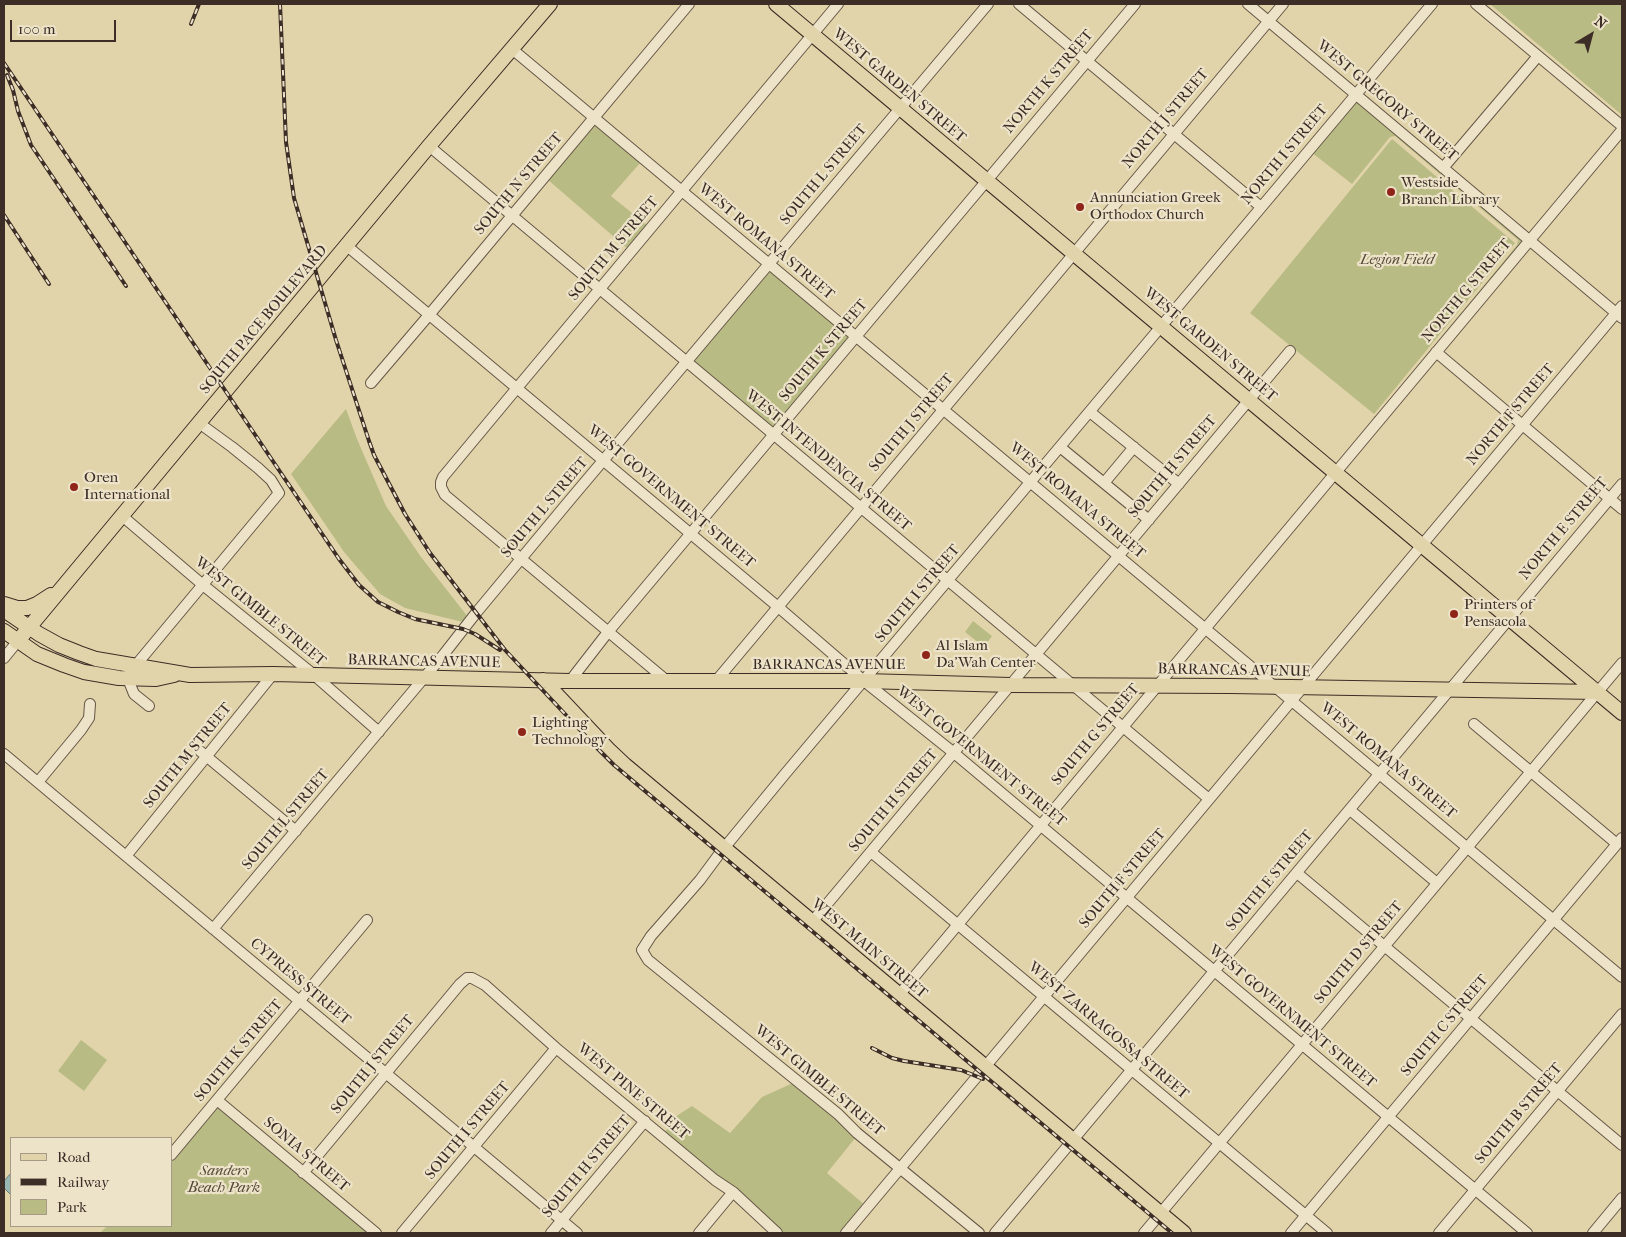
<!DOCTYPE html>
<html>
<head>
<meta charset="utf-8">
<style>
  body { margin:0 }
  #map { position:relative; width:1626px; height:1237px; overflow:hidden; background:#e2d4aa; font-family:"IM FELL French Canon",serif }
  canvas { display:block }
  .frame { position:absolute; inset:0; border:5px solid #3c2d26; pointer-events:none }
  .legend { position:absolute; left:10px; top:1137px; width:162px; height:90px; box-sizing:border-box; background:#ece3c8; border:1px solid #a69a87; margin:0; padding:6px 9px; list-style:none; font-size:15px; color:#3c2d26 }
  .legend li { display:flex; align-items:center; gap:10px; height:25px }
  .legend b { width:25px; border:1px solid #a69a87 }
  .north { position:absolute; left:1566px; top:10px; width:50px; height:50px; -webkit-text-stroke:4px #ece3c8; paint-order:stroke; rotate:37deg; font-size:14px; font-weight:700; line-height:20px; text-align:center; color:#3c2d26 }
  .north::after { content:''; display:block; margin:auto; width:18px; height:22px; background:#3c2d26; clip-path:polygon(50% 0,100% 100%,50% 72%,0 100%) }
  .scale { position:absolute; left:10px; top:20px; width:106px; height:22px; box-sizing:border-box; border:2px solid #3c2d26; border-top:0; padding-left:6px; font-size:15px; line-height:18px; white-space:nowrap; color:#3c2d26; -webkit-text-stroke:4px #ece3c8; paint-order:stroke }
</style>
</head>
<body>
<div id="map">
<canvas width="1626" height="1237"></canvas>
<div class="frame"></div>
<ul class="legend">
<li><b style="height:6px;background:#e2d4aa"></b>Road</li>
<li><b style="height:6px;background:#3c2d26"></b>Railway</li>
<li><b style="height:14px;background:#b9bb84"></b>Park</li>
</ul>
<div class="north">N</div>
<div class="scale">100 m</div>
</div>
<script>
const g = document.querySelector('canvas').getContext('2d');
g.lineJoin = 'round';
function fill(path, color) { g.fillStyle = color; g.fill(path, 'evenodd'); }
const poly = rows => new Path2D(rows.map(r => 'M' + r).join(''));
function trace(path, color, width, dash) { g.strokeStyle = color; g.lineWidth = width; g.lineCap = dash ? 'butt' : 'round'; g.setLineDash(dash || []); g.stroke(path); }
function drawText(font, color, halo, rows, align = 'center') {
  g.font = font + ' "IM FELL French Canon",serif'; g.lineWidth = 4.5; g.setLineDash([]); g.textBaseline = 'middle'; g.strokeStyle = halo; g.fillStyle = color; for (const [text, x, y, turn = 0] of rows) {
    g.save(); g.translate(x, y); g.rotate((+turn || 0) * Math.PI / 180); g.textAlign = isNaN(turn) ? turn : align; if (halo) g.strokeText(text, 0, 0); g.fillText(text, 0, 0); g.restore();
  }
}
fill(poly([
  [1490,4,1622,4,1622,115],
  [1356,100,1524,241,1376,418,1373,416,1376,416,1517,245,1518,240,1395,136,1390,137,1352,184,1311,152],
  [594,122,641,162,611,196,648,226,628,249,547,179],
  [1392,139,1515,243,1374,414,1250,313],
  [769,270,850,337,773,427,693,362],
  [346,409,357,439,386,506,421,557,468,617,463,622,405,608,380,594,344,552,291,474],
  [973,621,992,636,984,647,965,632],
  [81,1040,107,1060,84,1091,58,1071],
  [793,1083,835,1117,856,1137,827,1173,865,1205,842,1233,783,1233,758,1208,665,1132,675,1117,692,1106,730,1133,762,1097],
  [211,1100,369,1233,100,1233,107,1226,171,1226,171,1148]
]), '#b9bb84');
const water = poly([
  [11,1173,11,1192,10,1194,4,1188,4,1181,11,1173]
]);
fill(water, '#98b6b2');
trace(water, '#737f7a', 1);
const minor = poly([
  [1019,4,1261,207],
  [1248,4,1622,318],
  [1476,4,1622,126],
  [512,49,1622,977],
  [429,146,1209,799],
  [1443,168,1538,56],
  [347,246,777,606,864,681,954,753,1527,1233],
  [1436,352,1622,509],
  [371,383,429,315,689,4],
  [1090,412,1179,484],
  [1060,447,1149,520],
  [1104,483,1134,447],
  [121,515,203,585,314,675,379,732],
  [4,658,17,642],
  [136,665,279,493,271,480,258,468,232,447,199,423],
  [128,679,134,694,149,706],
  [666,680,445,495,441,487,441,482,443,477,517,388,838,4],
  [570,681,608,632,1135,4],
  [716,681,1283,4],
  [1474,724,1617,844],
  [200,751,296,831],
  [4,754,577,1233],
  [38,782,81,730,89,718,90,704],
  [1350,810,1437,883],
  [871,852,1327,1233],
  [126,856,273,674],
  [1297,873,1622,1145],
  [812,922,1290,351],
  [213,929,444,654,476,613,569,501,988,4],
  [899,995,1622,130],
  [217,1100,376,1233],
  [171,1155,367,920],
  [303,1173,460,984,467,978,472,978,485,985,556,1048,715,1180,733,1192,777,1233],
  [402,1233,556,1048],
  [551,1233,645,1121],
  [699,1233,733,1192],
  [846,1233,1622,306],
  [979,1233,857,1133,838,1114,648,960,642,950,651,936,700,880,720,853,785,774,1432,4],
  [995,1233,1622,484],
  [1144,1233,1622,663],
  [1291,1233,1622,838],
  [1439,1233,1622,1014],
  [1593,1233,1622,1198]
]);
const major = poly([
  [776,4,1622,713],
  [4,604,17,608,27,608,37,604,51,595],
  [4,610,39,634,59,645,79,653,96,659,190,675,273,674,570,681,864,681,1011,685,1230,686,1597,692],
  [4,631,37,654,64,665,84,672,119,678,156,679,174,675],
  [17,642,429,146,550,4],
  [543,680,608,749,625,765,1184,1233]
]);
trace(minor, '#665747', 12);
trace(major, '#3c2d26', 16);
trace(minor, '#ece3c8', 10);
trace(major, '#e2d4aa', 14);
const rail = poly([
  [280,4,286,142,294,198,336,340,369,441,374,455,405,514,430,553,505,650,595,746,614,765,1172,1233],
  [191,24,199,4],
  [4,63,339,559,359,585,378,602,398,612,415,619,463,629,475,634,500,650],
  [7,75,13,90,18,111,31,145,126,286],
  [4,215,49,284],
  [872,1048,892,1058,904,1061,961,1070,983,1079]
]);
trace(rail, '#3c2d26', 4);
trace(rail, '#ece3c8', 2, [5.5]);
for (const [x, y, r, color] of [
  [1391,192,5,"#8f2418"],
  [1080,207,5,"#8f2418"],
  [74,487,5,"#8f2418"],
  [1454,614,5,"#8f2418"],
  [926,655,5,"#8f2418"],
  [522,732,5,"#8f2418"]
]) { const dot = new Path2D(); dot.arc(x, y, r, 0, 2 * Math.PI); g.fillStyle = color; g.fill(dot); trace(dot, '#ece3c8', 2); }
drawText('15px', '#3c2d26', '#ece3c8', [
  ["NORTH K STREET",1049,82,-50],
  ["WEST GARDEN STREET",899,86,40],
  ["WEST GREGORY STREET",1387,101,40],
  ["NORTH J STREET",1166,119,-50],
  ["NORTH I STREET",1285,155,-50],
  ["SOUTH L STREET",824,175,-50],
  ["SOUTH N STREET",519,184,-50],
  ["WEST ROMANA STREET",766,242,40],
  ["SOUTH M STREET",614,249,-50],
  ["NORTH G STREET",1467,291,-50],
  ["SOUTH PACE BOULEVARD",264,320,-50],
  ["WEST GARDEN STREET",1210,345,40],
  ["SOUTH K STREET",824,351,-50],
  ["NORTH F STREET",1511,415,-50],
  ["SOUTH J STREET",912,423,-50],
  ["WEST INTENDENCIA STREET",828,461,40],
  ["SOUTH H STREET",1173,467,-50],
  ["WEST GOVERNMENT STREET",671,497,40],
  ["WEST ROMANA STREET",1077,501,40],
  ["SOUTH L STREET",545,508,-50],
  ["NORTH E STREET",1564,529,-50],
  ["SOUTH I STREET",918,594,-50],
  ["WEST GIMBLE STREET",260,612,39],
  ["BARRANCAS AVENUE",424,662,1],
  ["BARRANCAS AVENUE",829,665],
  ["BARRANCAS AVENUE",1234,671,1],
  ["SOUTH G STREET",1096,735,-50],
  ["SOUTH M STREET",188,756,-51],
  ["WEST GOVERNMENT STREET",981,757,39],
  ["WEST ROMANA STREET",1388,761,40],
  ["SOUTH H STREET",894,801,-50],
  ["SOUTH L STREET",286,820,-50],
  ["SOUTH F STREET",1123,879,-50],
  ["SOUTH E STREET",1270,881,-50],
  ["WEST MAIN STREET",869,949,40],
  ["SOUTH D STREET",1359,953,-50],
  ["CYPRESS STREET",300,982,40],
  ["WEST GOVERNMENT STREET",1292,1017,40],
  ["SOUTH C STREET",1445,1026,-50],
  ["WEST ZARRAGOSSA STREET",1108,1031,40],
  ["SOUTH K STREET",239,1051,-50],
  ["SOUTH J STREET",373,1065,-51],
  ["WEST GIMBLE STREET",819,1081,40],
  ["WEST PINE STREET",633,1092,40],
  ["SOUTH B STREET",1519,1114,-50],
  ["SOUTH I STREET",468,1131,-50],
  ["SONIA STREET",306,1155,40],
  ["SOUTH H STREET",587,1167,-50]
]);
drawText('15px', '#3c2d26', '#ece3c8', [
  ["Westside",1401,183],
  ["Branch Library",1401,200],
  ["Annunciation Greek",1090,198],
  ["Orthodox Church",1090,215],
  ["Oren",84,478],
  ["International",84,495],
  ["Printers of",1464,605],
  ["Pensacola",1464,622],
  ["Al Islam",936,646],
  ["Da'Wah Center",936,663],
  ["Lighting",532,723],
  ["Technology",532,740]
], 'left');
drawText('italic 15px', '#554939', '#ece3c8', [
  ["Legion Field",1397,260],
  ["Sanders",224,1171],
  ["Beach Park",224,1188]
]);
</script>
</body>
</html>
